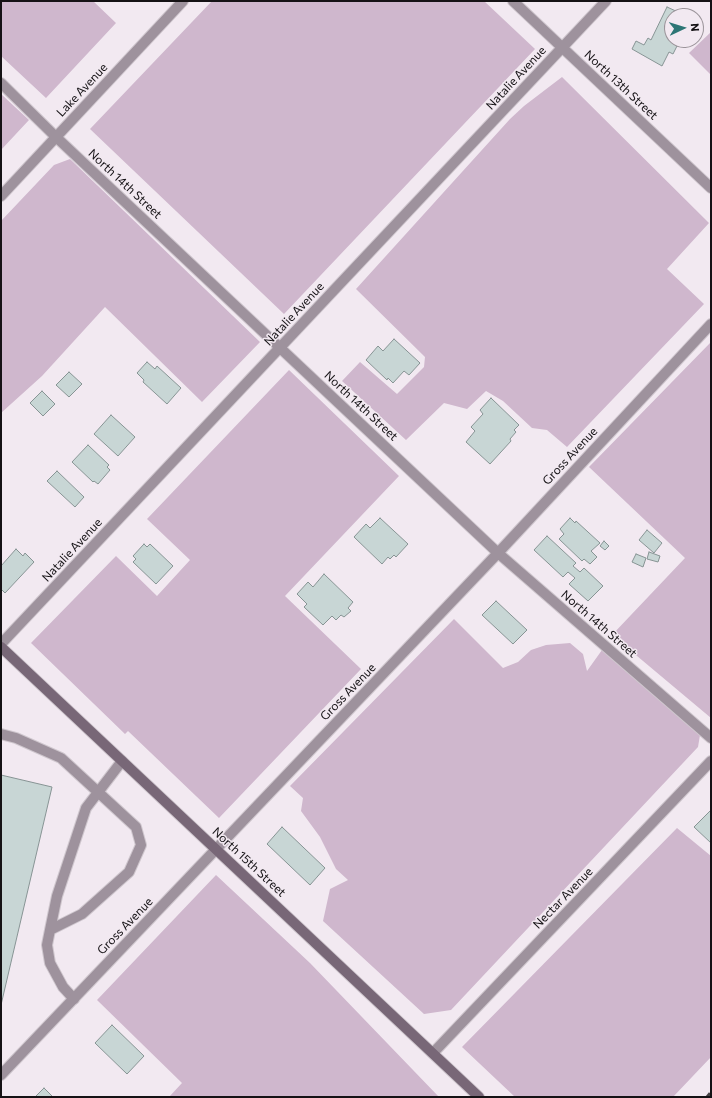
<!DOCTYPE html>
<html>
<head>
<meta charset="utf-8">
<style>
  body { margin:0 }
  #map { position:relative; width:712px; height:1098px; overflow:hidden; background:#f2e9f1; font-family:Commissioner,sans-serif }
  canvas { display:block }
  .frame { position:absolute; inset:0; border:2px solid #151215; pointer-events:none }
  .north { position:absolute; left:664px; top:8px; width:40px; height:40px; box-sizing:border-box; background:#f2e9f1; border:1px solid #9a9399; border-radius:50%; rotate:86deg; font-size:11px; font-weight:700; line-height:16px; text-align:center; color:#151215 }
  .north::after { content:''; display:block; margin:auto; width:14px; height:18px; background:#2d7675; clip-path:polygon(50% 0,100% 100%,50% 72%,0 100%) }
</style>
</head>
<body>
<div id="map">
<canvas width="712" height="1098"></canvas>
<div class="frame"></div>
<div class="north">N</div>
</div>
<script>
const g = document.querySelector('canvas').getContext('2d');
g.lineJoin = 'round';
function fill(path, color) { g.fillStyle = color; g.fill(path, 'evenodd'); }
const poly = rows => new Path2D(rows.map(r => 'M' + r).join(''));
function trace(path, color, width, dash) { g.strokeStyle = color; g.lineWidth = width; g.lineCap = dash ? 'butt' : 'round'; g.setLineDash(dash || []); g.stroke(path); }
function drawText(font, color, halo, rows, align = 'center') {
  g.font = font + ' Commissioner,sans-serif'; g.lineWidth = 3; g.setLineDash([]); g.textBaseline = 'middle'; g.strokeStyle = halo; g.fillStyle = color; for (const [text, x, y, turn = 0] of rows) {
    g.save(); g.translate(x, y); g.rotate((+turn || 0) * Math.PI / 180); g.textAlign = isNaN(turn) ? turn : align; if (halo) g.strokeText(text, 0, 0); g.fillText(text, 0, 0); g.restore();
  }
}
fill(poly([
  [1,1,93,1,116,23,46,98,1,56],
  [212,1,484,1,535,49,284,314,90,129],
  [711,32,711,75,689,53],
  [562,77,709,223,667,269,704,304,567,447,547,430,532,428,503,401,486,391,467,409,444,403,406,440,342,381,360,362,397,394,424,367,425,357,356,289,510,119,524,106],
  [1,94,29,120,1,150],
  [70,159,260,342,202,402,105,307,42,376,1,413,1,221,54,165],
  [711,342,711,718,612,635,685,558,589,467],
  [289,370,399,476,285,596,361,669,219,818,128,731,125,734,31,643,116,556,157,596,190,560,147,519],
  [454,619,503,668,518,662,531,650,546,645,570,643,583,654,587,671,602,650,700,735,698,747,451,1010,424,1014,323,921,330,889,348,880,336,869,320,837,301,811,303,798,290,786],
  [677,828,711,856,711,1057,673,1097,515,1097,462,1047],
  [216,875,310,963,439,1097,169,1097,182,1083,97,1000]
]), '#cfb7cd');
const building = poly([
  [667,7,678,12,676,16,672,16,672,40,680,40,673,54,669,52,662,66,632,49,636,41,644,45,648,38,651,40,667,7],
  [394,339,420,363,409,375,404,371,393,383,388,378,387,380,366,360,378,346,383,351,394,339],
  [147,362,155,369,157,366,181,388,167,404,143,382,144,380,137,373,147,362],
  [69,372,82,384,69,397,56,385,69,372],
  [42,391,55,404,43,416,30,403,42,391],
  [491,398,519,425,514,430,516,432,510,439,511,441,490,464,466,442,475,431,471,427,483,414,480,410,491,398],
  [111,415,135,437,118,456,94,434,111,415],
  [88,445,109,465,107,467,110,470,98,484,94,481,93,482,72,462,88,445],
  [57,471,84,497,75,507,47,481,57,471],
  [380,518,408,544,396,557,394,555,390,559,388,557,382,564,354,537,366,524,370,528,380,518],
  [570,518,575,523,576,521,600,543,591,551,597,557,590,564,584,559,582,561,559,539,564,534,560,529,570,518],
  [647,530,662,543,654,553,639,540,647,530],
  [547,536,576,563,573,566,580,572,584,568,603,586,588,601,569,584,575,578,568,572,563,577,534,550,547,536],
  [604,541,609,546,605,550,600,546,604,541],
  [144,544,147,547,150,544,173,566,156,584,133,562,136,559,133,556,144,544],
  [16,549,23,556,25,553,34,562,5,593,1,589,1,566,16,549],
  [649,552,660,556,658,562,647,559,649,552],
  [636,554,646,558,643,567,632,562,636,554],
  [324,574,353,602,348,608,351,611,344,617,341,615,336,620,332,616,323,625,304,607,307,604,297,594,308,582,313,587,324,574],
  [496,601,527,630,513,644,482,615,496,601],
  [1,775,52,787,1,1005,1,775],
  [711,810,711,843,694,827,711,810],
  [282,827,325,868,310,885,267,844,282,827],
  [112,1025,144,1056,127,1074,95,1043,112,1025],
  [44,1088,53,1097,35,1097,44,1088]
]);
fill(building, '#c8d6d5');
trace(building, '#879494', 1);
const lane = poly([
  [1,734,16,738,61,758,136,827,141,845,129,872,82,914,50,930],
  [74,999,63,987,50,963,47,945,50,930,57,896,86,808,122,761]
]);
const street = poly([
  [513,1,711,188],
  [1,83,56,137,498,553,711,738],
  [1,196,183,1],
  [1,644,606,1],
  [433,1053,711,761],
  [1,1075,498,553,711,324]
]);
const secondary = poly([
  [1,647,479,1097]
]);
trace(lane, '#cfc7ce', 12);
trace(street, '#cfc7ce', 12);
trace(secondary, '#cfc7ce', 12);
trace(lane, '#9e929d', 10);
trace(street, '#9e929d', 10);
trace(secondary, '#786777', 10);
trace(poly([
  [707,1097,711,1092]
]), '#454044', 3, [5, 5]);
drawText('12px', '#151215', '#f2e9f1', [
  ["Natalie Avenue",516,78,-47],
  ["North 13th Street",621,85,43],
  ["Lake Avenue",82,90,-47],
  ["North 14th Street",125,184,43],
  ["Natalie Avenue",294,314,-47],
  ["North 14th Street",361,406,43],
  ["Gross Avenue",570,456,-47],
  ["Natalie Avenue",72,550,-47],
  ["North 14th Street",599,624,41],
  ["Gross Avenue",348,692,-46],
  ["North 15th Street",249,862,43],
  ["Nectar Avenue",563,898,-46],
  ["Gross Avenue",125,926,-46]
]);
</script>
</body>
</html>
